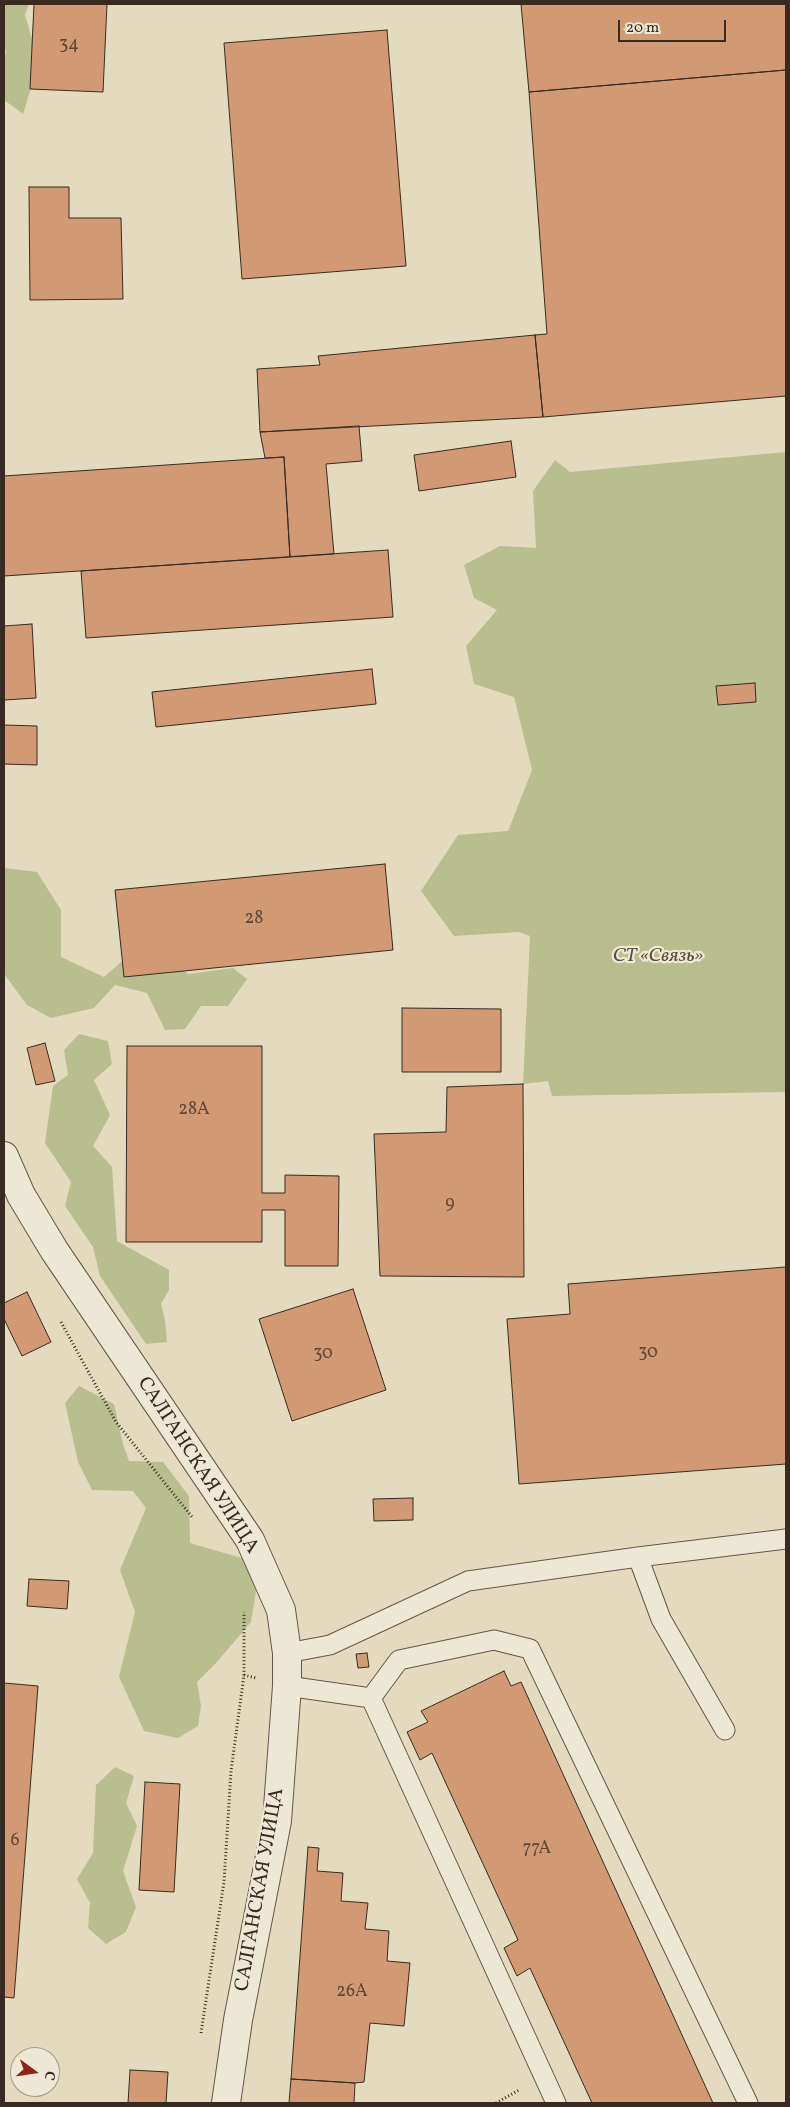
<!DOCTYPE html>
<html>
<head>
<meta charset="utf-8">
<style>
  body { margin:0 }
  #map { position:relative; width:790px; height:2107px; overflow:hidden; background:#e4dbbe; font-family:Vollkorn,serif }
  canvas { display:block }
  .frame { position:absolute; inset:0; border:5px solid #392a21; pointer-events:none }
  .north { position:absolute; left:10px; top:2047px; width:50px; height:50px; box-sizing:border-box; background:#ede8d5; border:1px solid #a59c8d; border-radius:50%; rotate:104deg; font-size:14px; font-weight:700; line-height:20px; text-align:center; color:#392a21 }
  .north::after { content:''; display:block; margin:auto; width:18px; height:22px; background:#8f2418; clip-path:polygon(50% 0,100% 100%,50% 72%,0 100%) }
  .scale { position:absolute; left:618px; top:20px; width:108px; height:22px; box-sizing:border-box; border:2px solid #392a21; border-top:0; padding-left:6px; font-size:15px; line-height:18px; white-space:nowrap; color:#392a21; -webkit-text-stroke:4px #ede8d5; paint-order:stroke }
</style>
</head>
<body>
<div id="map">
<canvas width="790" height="2107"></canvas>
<div class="frame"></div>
<div class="north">С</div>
<div class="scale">20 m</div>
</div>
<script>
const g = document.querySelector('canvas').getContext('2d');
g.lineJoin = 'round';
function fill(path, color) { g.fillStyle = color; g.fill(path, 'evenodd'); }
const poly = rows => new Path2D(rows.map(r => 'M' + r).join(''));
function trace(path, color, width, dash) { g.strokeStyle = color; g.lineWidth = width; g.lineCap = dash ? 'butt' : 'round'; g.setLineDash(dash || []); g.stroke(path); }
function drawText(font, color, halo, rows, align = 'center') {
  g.font = font + ' Vollkorn,serif'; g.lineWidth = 4.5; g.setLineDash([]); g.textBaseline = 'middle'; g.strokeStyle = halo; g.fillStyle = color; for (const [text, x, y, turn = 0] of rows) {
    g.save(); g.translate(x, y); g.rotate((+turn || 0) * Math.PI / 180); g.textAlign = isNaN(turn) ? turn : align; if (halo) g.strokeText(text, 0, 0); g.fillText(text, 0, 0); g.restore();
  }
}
fill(poly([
  [4,4,29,4,25,15,39,62,23,114,4,100,4,60,6,52,4,44],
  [786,452,786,1092,552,1096,548,1081,523,1084,530,936,519,932,454,936,421,891,458,835,508,831,532,770,514,697,474,684,466,646,497,610,474,598,464,565,500,546,536,548,533,491,555,460,570,472],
  [4,868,37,872,61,910,61,957,104,977,130,954,161,950,188,974,233,968,247,979,228,1006,201,1006,185,1029,165,1030,147,993,115,985,94,1008,51,1018,27,1005,4,974],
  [79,1034,108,1041,112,1064,94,1080,110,1115,93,1146,112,1167,117,1241,169,1270,169,1290,161,1304,165,1320,167,1342,146,1344,100,1276,93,1247,65,1206,71,1182,45,1143,53,1086,68,1075,64,1050],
  [79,1386,114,1404,123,1444,129,1461,163,1462,189,1496,190,1543,245,1559,258,1579,251,1622,216,1663,197,1682,201,1706,198,1726,178,1738,144,1731,119,1677,135,1612,120,1570,146,1508,133,1491,92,1490,78,1462,65,1403],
  [115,1767,134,1776,126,1803,137,1826,123,1871,136,1907,126,1932,106,1944,88,1928,90,1903,77,1879,93,1853,96,1785]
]), '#b9be8e');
const building = poly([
  [34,4,107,4,103,92,30,89,34,4],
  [521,4,786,4,786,70,529,92,521,4],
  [387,30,406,266,242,279,224,43,387,30],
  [786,70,786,396,543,417,535,335,547,334,529,92,786,70],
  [29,187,69,187,69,218,121,218,123,299,30,300,29,187],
  [535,335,543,417,260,432,257,369,320,365,318,356,535,335],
  [359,426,362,461,326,464,334,554,290,557,284,457,265,458,260,432,359,426],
  [511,441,516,477,419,491,414,455,511,441],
  [284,457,290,557,4,576,4,476,284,457],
  [388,550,393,617,86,638,81,571,388,550],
  [32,624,36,698,4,700,4,626,32,624],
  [372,669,376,704,156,727,152,692,372,669],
  [755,683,756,702,718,705,716,686,755,683],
  [4,725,37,726,37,765,4,764,4,725],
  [385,864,393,950,124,977,115,890,385,864],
  [402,1008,501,1009,501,1072,402,1072,402,1008],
  [45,1043,55,1081,36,1085,27,1048,45,1043],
  [127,1046,262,1046,262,1193,285,1193,285,1175,339,1176,338,1266,285,1266,285,1210,262,1210,262,1242,126,1242,127,1046],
  [523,1084,524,1277,380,1276,374,1134,446,1132,447,1087,523,1084],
  [786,1267,786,1464,519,1484,507,1319,570,1314,568,1284,786,1267],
  [353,1289,386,1390,292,1421,259,1319,353,1289],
  [27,1292,51,1342,22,1356,4,1319,4,1303,27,1292],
  [413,1498,413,1520,374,1521,373,1499,413,1498],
  [29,1579,69,1581,67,1609,27,1606,29,1579],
  [367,1653,369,1667,358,1668,356,1654,367,1653],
  [504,1671,511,1686,521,1682,713,2103,592,2103,530,1968,517,1976,504,1948,518,1940,432,1753,420,1760,407,1732,428,1722,421,1711,504,1671],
  [4,1683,38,1686,14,1998,4,1997,4,1683],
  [145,1782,180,1784,174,1892,139,1890,145,1782],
  [308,1847,319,1848,317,1871,343,1873,341,1901,368,1903,365,1929,389,1931,387,1961,410,1963,404,2026,370,2023,364,2082,355,2083,291,2079,308,1847],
  [130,2070,168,2072,166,2103,128,2103,130,2070],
  [291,2079,355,2083,354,2103,289,2103,291,2079]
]);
fill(building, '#d19a74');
trace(building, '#392a21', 1);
const service = poly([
  [638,1557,661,1619,725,1730],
  [287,1653,330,1645,468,1581,638,1557,786,1539],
  [287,1686,371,1698],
  [371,1698,399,1660,494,1640,530,1649,748,2103],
  [371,1698,556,2103]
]);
const tertiary = poly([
  [4,1156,21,1195,54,1250,250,1540,281,1610,287,1653,287,1686,277,1821,238,2020,226,2103]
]);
trace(service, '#645648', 21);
trace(tertiary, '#645648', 30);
trace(poly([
  [61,1322,116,1422,192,1517],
  [244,1675,256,1678],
  [201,2033,224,1882,231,1771,244,1675,244,1612],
  [496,2103,519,2090]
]), '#392a21', 3, [1, 2.5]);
trace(service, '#ede8d5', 19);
trace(tertiary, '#ede8d5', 28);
drawText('18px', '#5f4636', null, [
  ["34",69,46],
  ["28",254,920],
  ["28А",194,1111],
  ["9",450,1205],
  ["30",648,1354],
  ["30",323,1355],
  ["6",15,1842],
  ["77А",537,1850],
  ["26А",352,1993]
]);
drawText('italic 20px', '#594f3c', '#ede8d5', [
  ["СТ «Связь»",658,957]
]);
drawText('20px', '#392a21', '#ede8d5', [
  ["САЛГАНСКАЯ УЛИЦА",197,1466,57],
  ["САЛГАНСКАЯ УЛИЦА",261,1890,-80]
]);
</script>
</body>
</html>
